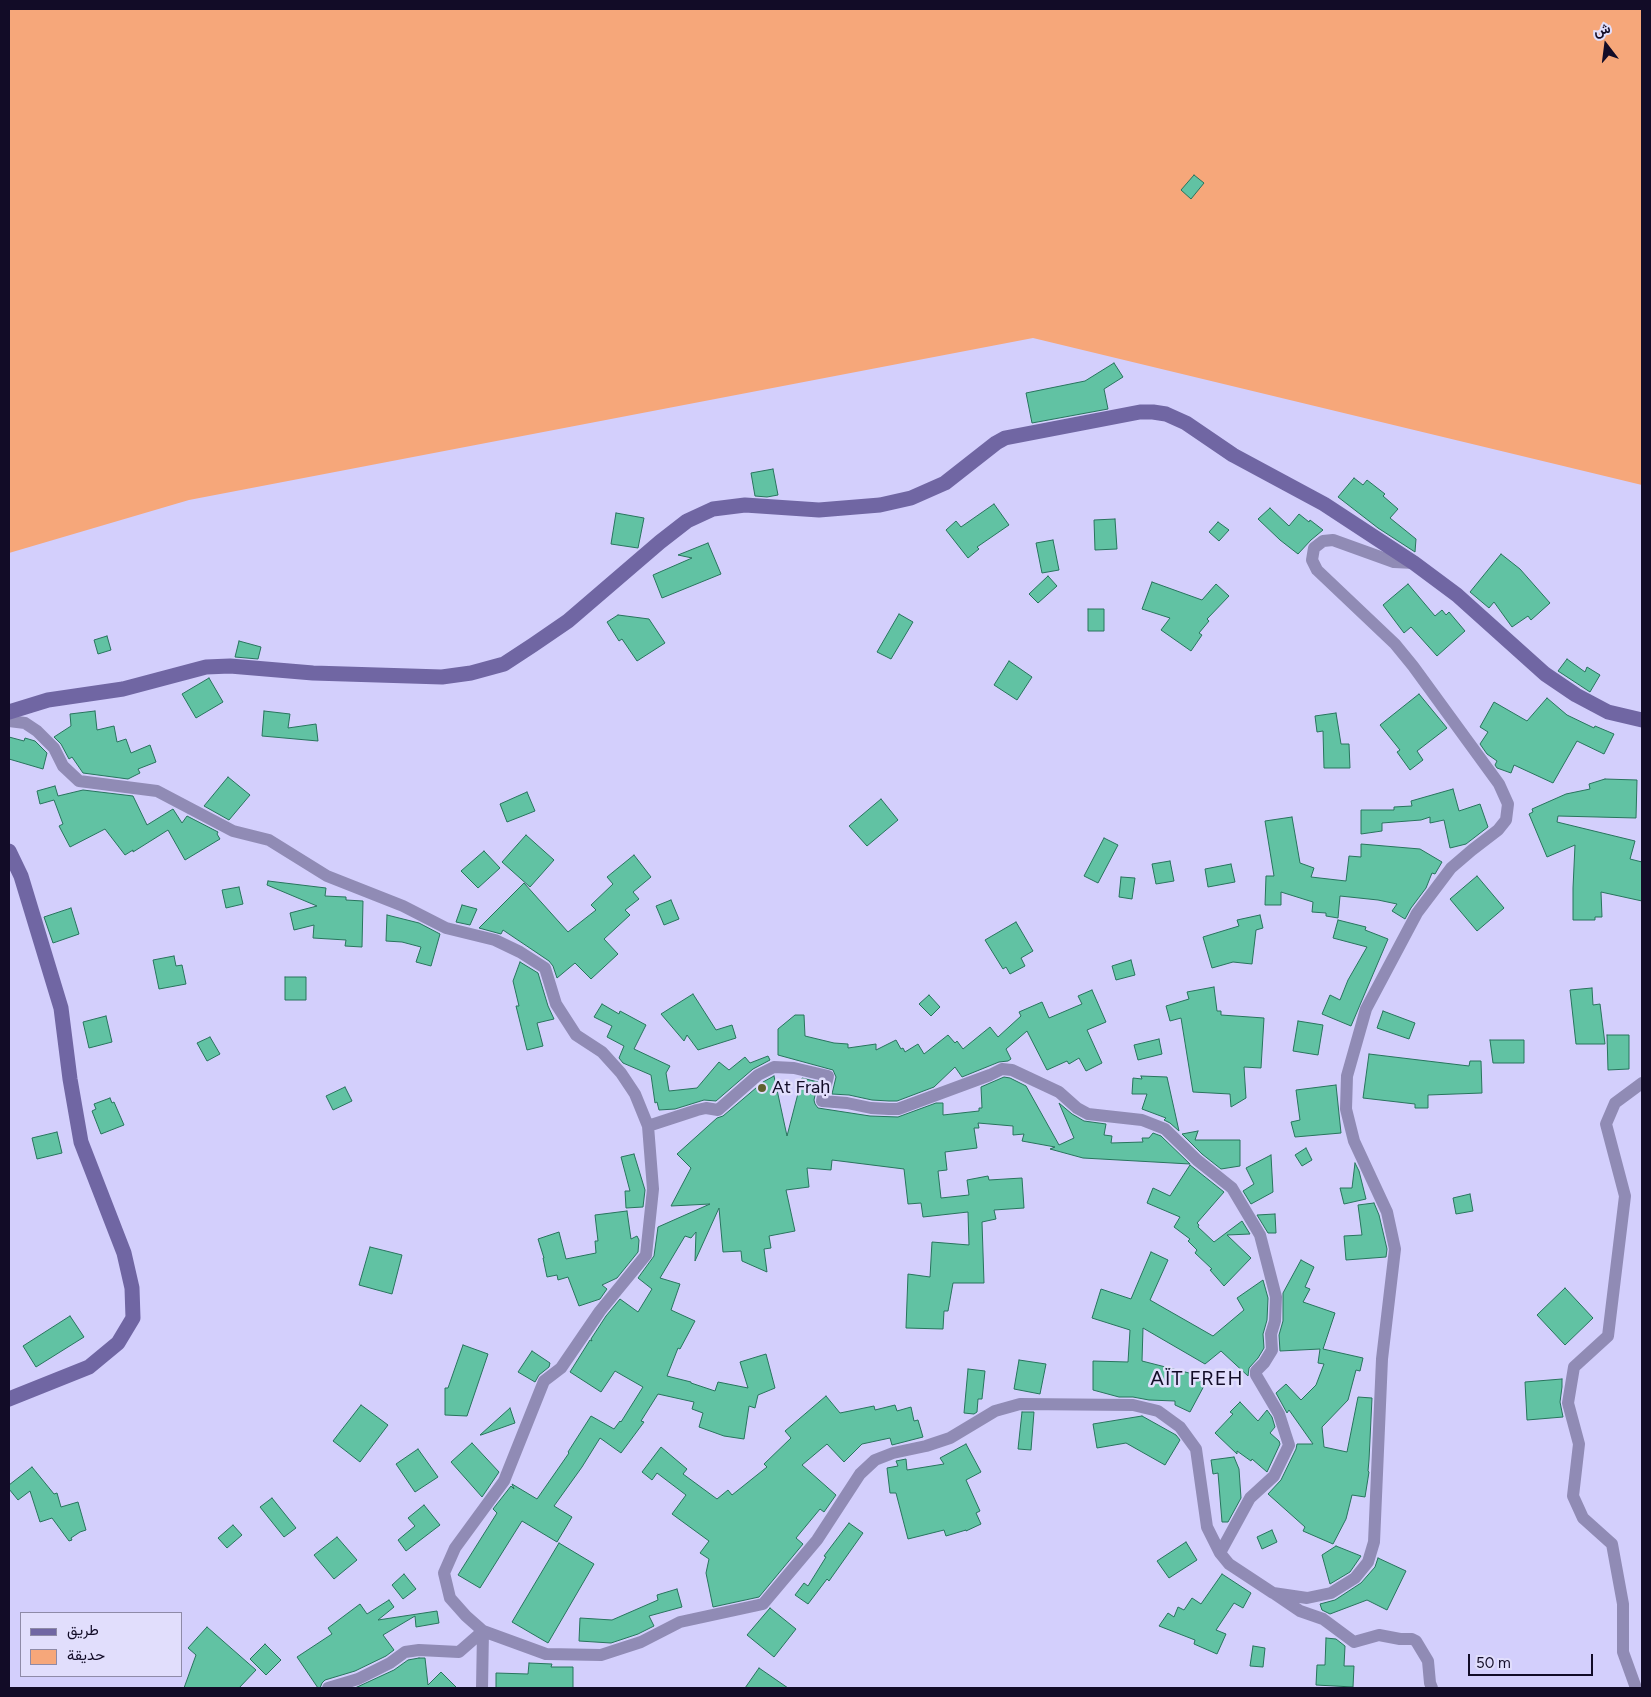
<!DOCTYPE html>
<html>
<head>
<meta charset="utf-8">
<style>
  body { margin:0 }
  #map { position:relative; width:1651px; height:1697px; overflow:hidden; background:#d3cffc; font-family:Figtree,Vazirmatn,sans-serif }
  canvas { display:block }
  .frame { position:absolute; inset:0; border:10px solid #120c27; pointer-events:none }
  .legend { position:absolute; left:20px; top:1612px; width:162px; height:65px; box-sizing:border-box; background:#e1defc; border:1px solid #8e8aa7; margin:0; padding:6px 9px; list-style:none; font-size:15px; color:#120c27 }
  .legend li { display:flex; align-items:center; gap:10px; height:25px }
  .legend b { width:25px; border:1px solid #8e8aa7 }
  .north { position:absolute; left:1581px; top:20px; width:50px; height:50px; -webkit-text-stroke:4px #e1defc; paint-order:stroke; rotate:345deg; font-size:14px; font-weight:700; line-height:20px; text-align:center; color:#120c27 }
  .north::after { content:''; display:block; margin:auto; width:18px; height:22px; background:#120c27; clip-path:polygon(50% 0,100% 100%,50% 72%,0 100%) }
  .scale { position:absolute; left:1468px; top:1654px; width:125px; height:22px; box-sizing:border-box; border:2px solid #120c27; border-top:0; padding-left:6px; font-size:15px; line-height:18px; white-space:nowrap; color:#120c27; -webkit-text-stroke:4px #e1defc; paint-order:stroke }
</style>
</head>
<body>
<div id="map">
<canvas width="1651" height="1697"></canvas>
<div class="frame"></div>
<ul class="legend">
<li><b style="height:6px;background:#7066a3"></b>طريق</li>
<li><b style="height:14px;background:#f6a77a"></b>حديقة</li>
</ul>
<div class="north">ش</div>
<div class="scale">50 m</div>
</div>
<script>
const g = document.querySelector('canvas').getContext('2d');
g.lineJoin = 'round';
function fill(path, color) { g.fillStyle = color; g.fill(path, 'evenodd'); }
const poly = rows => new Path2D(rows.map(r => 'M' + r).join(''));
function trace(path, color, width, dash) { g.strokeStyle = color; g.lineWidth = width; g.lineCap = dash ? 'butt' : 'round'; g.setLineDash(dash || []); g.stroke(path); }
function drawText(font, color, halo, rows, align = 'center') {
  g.font = font + ' Figtree,sans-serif'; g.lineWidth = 5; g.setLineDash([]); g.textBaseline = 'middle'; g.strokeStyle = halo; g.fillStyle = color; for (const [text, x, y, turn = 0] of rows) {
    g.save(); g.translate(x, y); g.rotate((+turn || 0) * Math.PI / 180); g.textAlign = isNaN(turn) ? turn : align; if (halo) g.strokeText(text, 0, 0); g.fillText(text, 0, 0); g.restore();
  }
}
fill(poly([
  [9,9,1642,9,1642,485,1033,338,189,500,9,553]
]), '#f6a77a');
const building = poly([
  [1194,175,1204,183,1191,199,1181,190,1194,175],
  [1114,363,1123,377,1104,389,1108,409,1032,423,1026,393,1085,381,1114,363],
  [773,469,778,495,767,497,755,496,751,473,773,469],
  [1354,478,1363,485,1367,480,1385,494,1383,496,1398,509,1390,518,1416,539,1415,552,1378,528,1338,497,1354,478],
  [994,504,1009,525,977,547,979,549,968,558,946,530,956,521,961,527,994,504],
  [1270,508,1289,526,1299,514,1309,522,1310,520,1323,530,1311,540,1298,554,1280,540,1258,519,1270,508],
  [616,513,644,518,638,548,611,544,616,513],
  [1115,519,1117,549,1095,550,1094,520,1115,519],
  [1218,522,1229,530,1219,541,1209,532,1218,522],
  [1053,540,1059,570,1042,573,1036,543,1053,540],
  [708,543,721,574,662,598,653,575,692,558,678,555,708,543],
  [1501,554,1520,569,1550,603,1531,620,1528,616,1512,627,1494,602,1489,608,1470,592,1501,554],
  [1048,576,1057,586,1038,603,1029,594,1048,576],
  [1152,582,1202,600,1216,584,1229,596,1207,619,1209,621,1199,633,1202,635,1191,651,1161,630,1170,618,1142,609,1152,582],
  [1408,584,1435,616,1442,610,1446,615,1449,612,1465,631,1437,656,1411,627,1404,633,1383,605,1408,584],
  [1088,609,1104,609,1104,631,1088,631,1088,609],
  [899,614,913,622,891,659,877,652,899,614],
  [618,615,649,619,665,643,637,661,622,639,619,641,607,622,618,615],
  [107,636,111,650,98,654,94,640,107,636],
  [239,641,261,647,258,659,235,657,239,641],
  [1567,659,1585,672,1587,667,1600,675,1590,692,1558,671,1567,659],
  [1009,661,1032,677,1017,700,994,685,1009,661],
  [209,678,223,702,196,718,182,694,209,678],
  [1419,694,1447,728,1417,751,1423,760,1410,770,1397,752,1400,750,1380,725,1419,694],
  [1547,698,1567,715,1594,728,1595,726,1614,734,1604,754,1577,741,1553,783,1514,765,1511,773,1497,768,1495,765,1497,761,1487,754,1480,744,1488,732,1480,727,1494,702,1527,721,1547,698],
  [95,711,97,730,114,726,117,742,126,739,131,753,150,745,156,762,138,769,140,773,128,779,83,773,72,757,69,759,61,744,54,737,71,726,70,714,95,711],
  [264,711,290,714,288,728,316,724,318,741,262,736,264,711],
  [1336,713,1341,744,1349,744,1350,768,1324,768,1323,731,1317,732,1315,716,1336,713],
  [9,737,24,741,25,738,35,741,47,753,43,769,9,759,9,737],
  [228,777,250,795,229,820,204,806,228,777],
  [1605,779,1637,780,1636,818,1558,816,1557,822,1635,841,1630,859,1642,862,1642,901,1601,892,1602,917,1595,917,1595,920,1573,920,1573,888,1575,845,1547,857,1529,814,1533,812,1532,809,1566,794,1590,789,1589,784,1605,779],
  [55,786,58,796,83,790,133,796,147,825,173,809,182,823,187,816,218,832,217,834,220,839,185,860,168,830,133,852,133,850,125,855,105,829,70,847,59,826,63,824,54,800,40,804,37,791,55,786],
  [1453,789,1459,811,1480,804,1488,827,1466,844,1450,848,1444,820,1430,823,1430,817,1421,820,1382,823,1382,831,1361,834,1361,810,1394,810,1394,807,1412,806,1411,801,1453,789],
  [527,792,535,811,507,822,500,804,527,792],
  [881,799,898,820,867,846,849,826,881,799],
  [1292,817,1300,863,1314,868,1311,877,1346,881,1349,856,1361,857,1361,844,1420,849,1442,862,1435,874,1432,873,1426,888,1411,908,1405,919,1392,911,1397,904,1378,900,1340,896,1338,918,1326,916,1326,913,1312,912,1313,902,1281,892,1281,905,1265,905,1266,876,1274,876,1265,821,1292,817],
  [526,835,554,860,530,887,502,862,526,835],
  [1104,838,1118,845,1098,883,1084,876,1104,838],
  [484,851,500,868,478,888,461,871,484,851],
  [634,855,651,877,633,892,639,899,625,910,630,915,604,939,618,954,591,979,575,963,557,978,553,966,549,961,503,930,501,934,479,928,524,883,568,932,596,910,591,905,613,884,607,877,634,855],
  [1170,861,1174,881,1156,884,1152,864,1170,861],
  [1231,864,1235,882,1208,887,1205,869,1231,864],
  [1477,876,1504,908,1477,931,1450,899,1477,876],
  [1121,877,1135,878,1132,899,1119,897,1121,877],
  [268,881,326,888,325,896,346,897,346,900,363,901,362,947,345,946,346,940,313,938,314,925,294,930,290,913,317,906,267,885,268,881],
  [239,887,243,904,226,908,222,890,239,887],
  [671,900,679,919,664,925,656,906,671,900],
  [462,905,477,909,470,925,456,922,462,905],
  [71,908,79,934,53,943,44,917,71,908],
  [387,915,419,923,440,934,431,966,416,962,421,947,402,942,386,941,387,915],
  [1260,915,1263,928,1256,930,1252,964,1233,962,1212,968,1203,937,1239,926,1237,920,1260,915],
  [1338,920,1366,927,1365,930,1388,939,1351,1026,1322,1014,1330,995,1340,1000,1348,980,1367,947,1333,938,1338,920],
  [1016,922,1033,951,1021,958,1025,966,1010,974,1006,967,1003,969,985,940,1016,922],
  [174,956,176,966,182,965,186,984,159,989,153,960,174,956],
  [1131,960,1135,975,1116,980,1112,966,1131,960],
  [520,962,538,973,548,1006,554,1019,537,1023,543,1046,527,1050,516,1006,519,1006,513,981,520,962],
  [285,977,306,977,306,1000,285,1000,285,977],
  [1214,987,1217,1011,1221,1011,1221,1015,1264,1018,1261,1068,1244,1067,1246,1098,1231,1107,1230,1094,1193,1092,1181,1018,1170,1021,1166,1006,1189,999,1187,992,1214,987],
  [1592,988,1593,1005,1600,1004,1605,1044,1576,1044,1570,990,1592,988],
  [1092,990,1106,1022,1087,1030,1102,1063,1086,1071,1079,1058,1069,1064,1067,1061,1047,1070,1027,1031,1006,1049,1011,1059,1008,1061,999,1062,962,1077,955,1067,934,1087,897,1101,889,1101,872,1100,849,1095,832,1094,836,1077,833,1070,778,1055,778,1029,795,1015,804,1015,805,1036,834,1043,848,1044,848,1048,876,1044,876,1050,896,1040,901,1049,903,1048,905,1052,918,1044,924,1054,948,1035,955,1043,957,1041,963,1049,990,1027,998,1037,1021,1016,1019,1012,1042,1002,1049,1018,1082,1004,1078,996,1092,990],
  [693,994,716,1030,732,1025,736,1038,698,1050,687,1035,684,1041,661,1014,693,994],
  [929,995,940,1007,931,1016,919,1004,929,995],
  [602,1004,619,1014,620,1011,646,1025,634,1049,670,1066,666,1073,669,1091,697,1088,719,1062,729,1070,745,1057,750,1063,768,1056,770,1060,753,1069,716,1101,704,1100,675,1109,659,1110,657,1102,655,1103,651,1075,623,1063,619,1058,624,1046,607,1037,612,1026,594,1017,602,1004],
  [1383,1011,1415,1023,1409,1039,1377,1028,1383,1011],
  [106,1016,112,1042,89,1048,83,1022,106,1016],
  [1298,1021,1323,1025,1318,1055,1293,1051,1298,1021],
  [1607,1035,1629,1035,1629,1069,1608,1070,1607,1035],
  [210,1037,220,1054,207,1061,197,1043,210,1037],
  [1159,1039,1162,1054,1138,1060,1134,1045,1159,1039],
  [1490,1040,1524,1040,1524,1063,1493,1063,1490,1040],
  [1369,1054,1469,1066,1470,1061,1481,1061,1482,1093,1428,1095,1428,1108,1415,1108,1415,1104,1363,1098,1369,1054],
  [774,1076,787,1136,802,1078,818,1082,814,1100,815,1104,818,1108,870,1116,898,1117,936,1103,943,1103,943,1115,979,1111,979,1108,982,1108,981,1087,1004,1077,1010,1078,1026,1086,1059,1145,1074,1138,1059,1103,1072,1114,1084,1121,1106,1124,1104,1135,1112,1136,1111,1143,1143,1142,1142,1138,1149,1138,1153,1133,1161,1136,1190,1164,1083,1158,1050,1149,1055,1147,1022,1141,1024,1134,1013,1135,1013,1126,978,1123,979,1128,974,1128,977,1148,945,1152,947,1170,938,1171,941,1198,969,1195,967,1180,988,1176,989,1180,1022,1178,1024,1208,994,1210,996,1219,982,1222,984,1283,953,1283,948,1311,944,1311,943,1329,906,1328,908,1274,930,1277,932,1242,969,1245,968,1212,923,1217,921,1203,908,1204,904,1169,832,1160,831,1170,807,1168,809,1187,786,1190,795,1231,769,1236,771,1248,764,1249,767,1272,742,1261,741,1251,723,1252,719,1208,695,1261,696,1232,691,1238,685,1236,660,1278,680,1284,671,1310,695,1321,680,1349,678,1348,667,1376,691,1382,691,1383,715,1391,718,1382,748,1388,740,1362,766,1354,775,1388,758,1395,755,1408,749,1406,744,1439,724,1436,699,1427,703,1413,692,1409,694,1402,658,1394,641,1421,644,1422,621,1453,600,1438,582,1467,554,1506,572,1517,557,1542,522,1521,480,1588,458,1575,497,1513,493,1509,511,1486,514,1489,512,1484,537,1499,569,1453,568,1452,591,1416,614,1429,620,1421,621,1422,643,1387,615,1371,601,1392,570,1372,590,1340,592,1341,591,1339,606,1316,620,1299,638,1312,652,1289,638,1278,654,1256,658,1227,710,1204,671,1206,691,1168,677,1154,717,1118,723,1116,763,1082,774,1076],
  [1141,1076,1167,1077,1179,1131,1170,1123,1164,1120,1166,1118,1142,1109,1147,1094,1132,1094,1133,1078,1142,1079,1141,1076],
  [1336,1085,1341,1133,1295,1137,1291,1122,1300,1120,1296,1090,1336,1085],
  [345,1087,352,1101,333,1110,326,1096,345,1087],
  [110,1098,112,1103,114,1102,124,1125,101,1134,92,1111,96,1109,94,1104,110,1098],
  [1198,1131,1195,1140,1240,1140,1240,1166,1221,1169,1202,1154,1182,1134,1198,1131],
  [57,1132,62,1153,37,1159,32,1138,57,1132],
  [1306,1148,1312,1160,1302,1166,1295,1155,1306,1148],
  [634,1154,645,1190,643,1207,626,1208,625,1191,630,1191,621,1157,634,1154],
  [1271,1155,1273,1192,1251,1204,1243,1191,1254,1184,1246,1168,1271,1155],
  [1355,1163,1359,1171,1366,1199,1344,1204,1340,1188,1352,1188,1355,1163],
  [1190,1165,1224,1192,1197,1223,1199,1225,1198,1227,1214,1242,1242,1221,1250,1234,1227,1235,1251,1258,1224,1286,1210,1270,1212,1269,1195,1253,1197,1250,1188,1241,1190,1239,1174,1227,1180,1217,1147,1203,1153,1188,1170,1196,1190,1165],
  [1470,1194,1473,1211,1456,1214,1453,1198,1470,1194],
  [1374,1203,1379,1215,1387,1249,1386,1257,1346,1260,1344,1236,1362,1235,1358,1205,1374,1203],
  [627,1211,631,1239,637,1236,639,1240,638,1252,617,1278,602,1285,607,1289,600,1299,579,1306,568,1277,558,1280,557,1275,547,1277,543,1258,544,1258,538,1239,559,1232,566,1259,596,1253,595,1241,598,1241,595,1215,627,1211],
  [1275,1214,1276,1233,1268,1233,1257,1215,1275,1214],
  [370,1247,402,1255,392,1294,359,1285,370,1247],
  [1151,1252,1168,1260,1150,1300,1213,1336,1244,1310,1237,1298,1263,1280,1268,1298,1267,1320,1263,1334,1264,1348,1258,1358,1249,1368,1248,1376,1221,1351,1205,1364,1143,1328,1142,1361,1193,1374,1190,1376,1205,1384,1190,1412,1175,1405,1175,1401,1149,1400,1133,1397,1119,1397,1093,1390,1093,1361,1128,1362,1130,1330,1092,1318,1101,1289,1131,1299,1151,1252],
  [1301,1260,1314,1267,1305,1287,1310,1289,1303,1302,1335,1313,1323,1349,1363,1358,1360,1371,1356,1370,1348,1400,1322,1427,1324,1447,1347,1452,1358,1397,1372,1398,1369,1460,1368,1471,1369,1472,1365,1497,1352,1495,1346,1519,1333,1544,1303,1531,1305,1527,1268,1494,1281,1480,1296,1449,1297,1444,1313,1444,1289,1410,1287,1413,1276,1393,1286,1384,1301,1400,1316,1385,1324,1364,1318,1363,1320,1349,1280,1351,1279,1335,1283,1321,1283,1293,1301,1260],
  [1565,1288,1593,1318,1565,1345,1537,1315,1565,1288],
  [70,1316,84,1337,36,1367,23,1346,70,1316],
  [463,1345,488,1354,467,1416,445,1415,445,1388,448,1388,463,1345],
  [532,1351,550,1363,549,1367,539,1375,535,1382,518,1372,532,1351],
  [1019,1360,1046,1364,1040,1394,1014,1389,1019,1360],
  [968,1369,985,1371,982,1399,978,1399,977,1412,974,1414,964,1413,968,1369],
  [1562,1379,1562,1387,1560,1402,1563,1417,1527,1420,1525,1382,1562,1379],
  [826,1396,840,1413,874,1406,875,1410,895,1405,897,1411,911,1407,914,1421,918,1420,923,1437,892,1445,890,1438,862,1444,844,1462,827,1444,802,1465,836,1495,824,1512,820,1509,796,1538,803,1544,759,1597,713,1607,706,1573,709,1559,700,1553,709,1541,672,1514,686,1495,657,1473,652,1480,642,1472,661,1447,687,1469,683,1474,717,1499,728,1490,732,1495,767,1467,764,1464,791,1438,785,1431,826,1396],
  [1240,1402,1258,1421,1267,1410,1272,1417,1275,1427,1270,1433,1279,1441,1280,1444,1267,1472,1252,1459,1251,1461,1237,1451,1237,1454,1215,1433,1233,1414,1230,1412,1240,1402],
  [361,1405,388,1425,360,1462,333,1441,361,1405],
  [510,1408,515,1423,481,1435,480,1435,510,1408],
  [1022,1412,1034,1412,1031,1450,1018,1449,1022,1412],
  [1142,1416,1176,1435,1180,1440,1165,1465,1126,1443,1097,1448,1093,1424,1142,1416],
  [472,1443,499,1472,482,1497,451,1462,472,1443],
  [966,1444,981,1472,966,1480,980,1511,976,1513,981,1524,966,1531,966,1530,946,1536,944,1530,908,1539,896,1493,890,1493,887,1468,898,1466,896,1461,906,1459,907,1470,944,1464,940,1458,966,1444],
  [418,1449,438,1477,415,1492,396,1464,418,1449],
  [1234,1457,1239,1469,1241,1498,1228,1522,1222,1522,1218,1473,1213,1474,1211,1460,1234,1457],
  [32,1467,54,1494,57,1493,61,1507,78,1502,86,1530,80,1532,71,1538,72,1540,69,1541,52,1518,40,1522,30,1491,18,1500,9,1489,9,1485,32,1467],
  [272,1498,296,1528,284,1537,260,1507,272,1498],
  [424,1505,440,1525,406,1551,398,1540,415,1526,408,1518,424,1505],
  [849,1523,863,1533,829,1581,827,1579,808,1604,795,1595,804,1583,808,1586,826,1557,824,1556,849,1523],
  [233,1525,242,1535,227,1548,218,1538,233,1525],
  [1272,1530,1277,1542,1262,1549,1257,1537,1272,1530],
  [337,1537,357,1560,334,1579,314,1555,337,1537],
  [1186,1542,1197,1560,1169,1578,1157,1561,1186,1542],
  [559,1543,594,1564,548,1643,512,1622,559,1543],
  [1336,1546,1361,1556,1350,1572,1330,1584,1322,1555,1336,1546],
  [1378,1558,1406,1571,1387,1610,1367,1600,1330,1614,1322,1610,1320,1604,1335,1600,1361,1583,1375,1567,1378,1558],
  [404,1574,416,1589,403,1599,392,1585,404,1574],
  [1222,1574,1251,1593,1243,1608,1234,1603,1216,1630,1226,1634,1217,1654,1194,1644,1195,1640,1159,1626,1168,1613,1174,1617,1178,1607,1184,1610,1192,1598,1201,1604,1222,1574],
  [677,1589,682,1607,649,1616,654,1626,638,1634,611,1643,579,1641,580,1618,612,1620,658,1600,657,1595,677,1589],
  [389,1600,394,1607,378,1620,437,1611,439,1623,416,1627,415,1616,383,1635,394,1650,386,1656,355,1671,325,1680,322,1683,320,1688,318,1688,297,1657,332,1634,328,1628,360,1604,367,1614,389,1600],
  [770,1608,796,1629,774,1657,747,1635,770,1608],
  [207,1627,256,1670,239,1688,184,1688,196,1655,188,1648,207,1627],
  [1326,1638,1336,1639,1345,1646,1344,1666,1354,1666,1353,1687,1316,1685,1317,1665,1325,1665,1326,1638],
  [265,1644,281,1660,266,1675,250,1659,265,1644],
  [1253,1646,1265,1648,1263,1667,1250,1666,1253,1646],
  [419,1658,425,1658,428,1685,441,1672,457,1688,355,1688,394,1670,408,1660,419,1658],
  [529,1663,552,1664,551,1667,573,1667,573,1688,496,1688,496,1673,528,1674,529,1663],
  [759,1668,788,1688,745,1688,759,1668]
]);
fill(building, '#61c2a3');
trace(building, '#28745d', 1);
trace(poly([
  [9,721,25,723,37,731,54,748,63,766,79,781,157,791,233,831,269,840,327,876,403,906,446,928,495,940,520,952,545,968,556,1004,576,1035,602,1052,621,1073,635,1094,648,1126,653,1189,646,1255,600,1311,561,1368,544,1381,504,1481,455,1548,444,1573,450,1598,466,1616,483,1631,546,1654,601,1655,641,1642,680,1622,763,1604,817,1540,860,1474,875,1460,893,1453,926,1446,950,1438,995,1411,1020,1404,1133,1405,1158,1411,1180,1427,1196,1449,1207,1527,1220,1553,1229,1564,1273,1593,1307,1598,1331,1593,1355,1578,1368,1562,1374,1542,1382,1359,1395,1249,1387,1212,1354,1141,1346,1109,1347,1076,1366,1009,1417,913,1451,868,1472,850,1498,830,1506,820,1508,804,1499,784,1413,666,1395,644,1317,570,1312,560,1314,548,1323,541,1333,540,1394,562,1414,563],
  [648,1126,697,1110,706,1108,718,1110,758,1075,774,1067,794,1068,828,1076,822,1101,847,1103,871,1108,889,1109,898,1109,990,1075,1002,1069,1012,1070,1059,1092,1077,1108,1088,1114,1142,1120,1165,1129,1197,1160,1232,1188,1260,1235,1276,1297,1275,1321,1271,1334,1272,1350,1264,1363,1256,1371,1256,1375,1279,1414,1289,1445,1274,1476,1250,1498,1220,1553],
  [1275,1594,1300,1611,1323,1619,1354,1642,1379,1635,1400,1639,1412,1639,1416,1641,1428,1661,1430,1683,1432,1688],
  [328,1688,358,1679,390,1663,405,1652,419,1650,459,1652,483,1631],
  [482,1688,483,1631],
  [1636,1688,1623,1652,1623,1604,1612,1544,1583,1518,1573,1496,1579,1444,1568,1403,1574,1367,1608,1336,1625,1196,1606,1124,1615,1103,1642,1083]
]), '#908bb5', 12);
trace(poly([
  [9,712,48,700,123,689,206,667,230,666,313,673,442,677,471,673,504,664,533,645,568,621,660,542,687,521,713,509,745,505,819,510,880,505,911,498,945,483,996,443,1005,438,1140,412,1153,412,1166,414,1186,423,1233,455,1324,504,1414,563,1457,595,1545,674,1576,695,1608,712,1642,720],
  [9,851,21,876,61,1008,70,1079,81,1142,124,1253,132,1288,133,1318,118,1343,89,1367,9,1399]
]), '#7066a3', 15);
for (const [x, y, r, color] of [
  [762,1088,5,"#5f612e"]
]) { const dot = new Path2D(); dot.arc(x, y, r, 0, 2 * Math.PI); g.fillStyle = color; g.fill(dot); trace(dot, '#e1defc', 2); }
drawText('18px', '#120c27', '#e1defc', [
  ["At Fraḥ",772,1088]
], 'left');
g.letterSpacing = '1px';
drawText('20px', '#120c27', '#e1defc', [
  ["AÏT FREH",1197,1379]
]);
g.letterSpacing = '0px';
</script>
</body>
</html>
